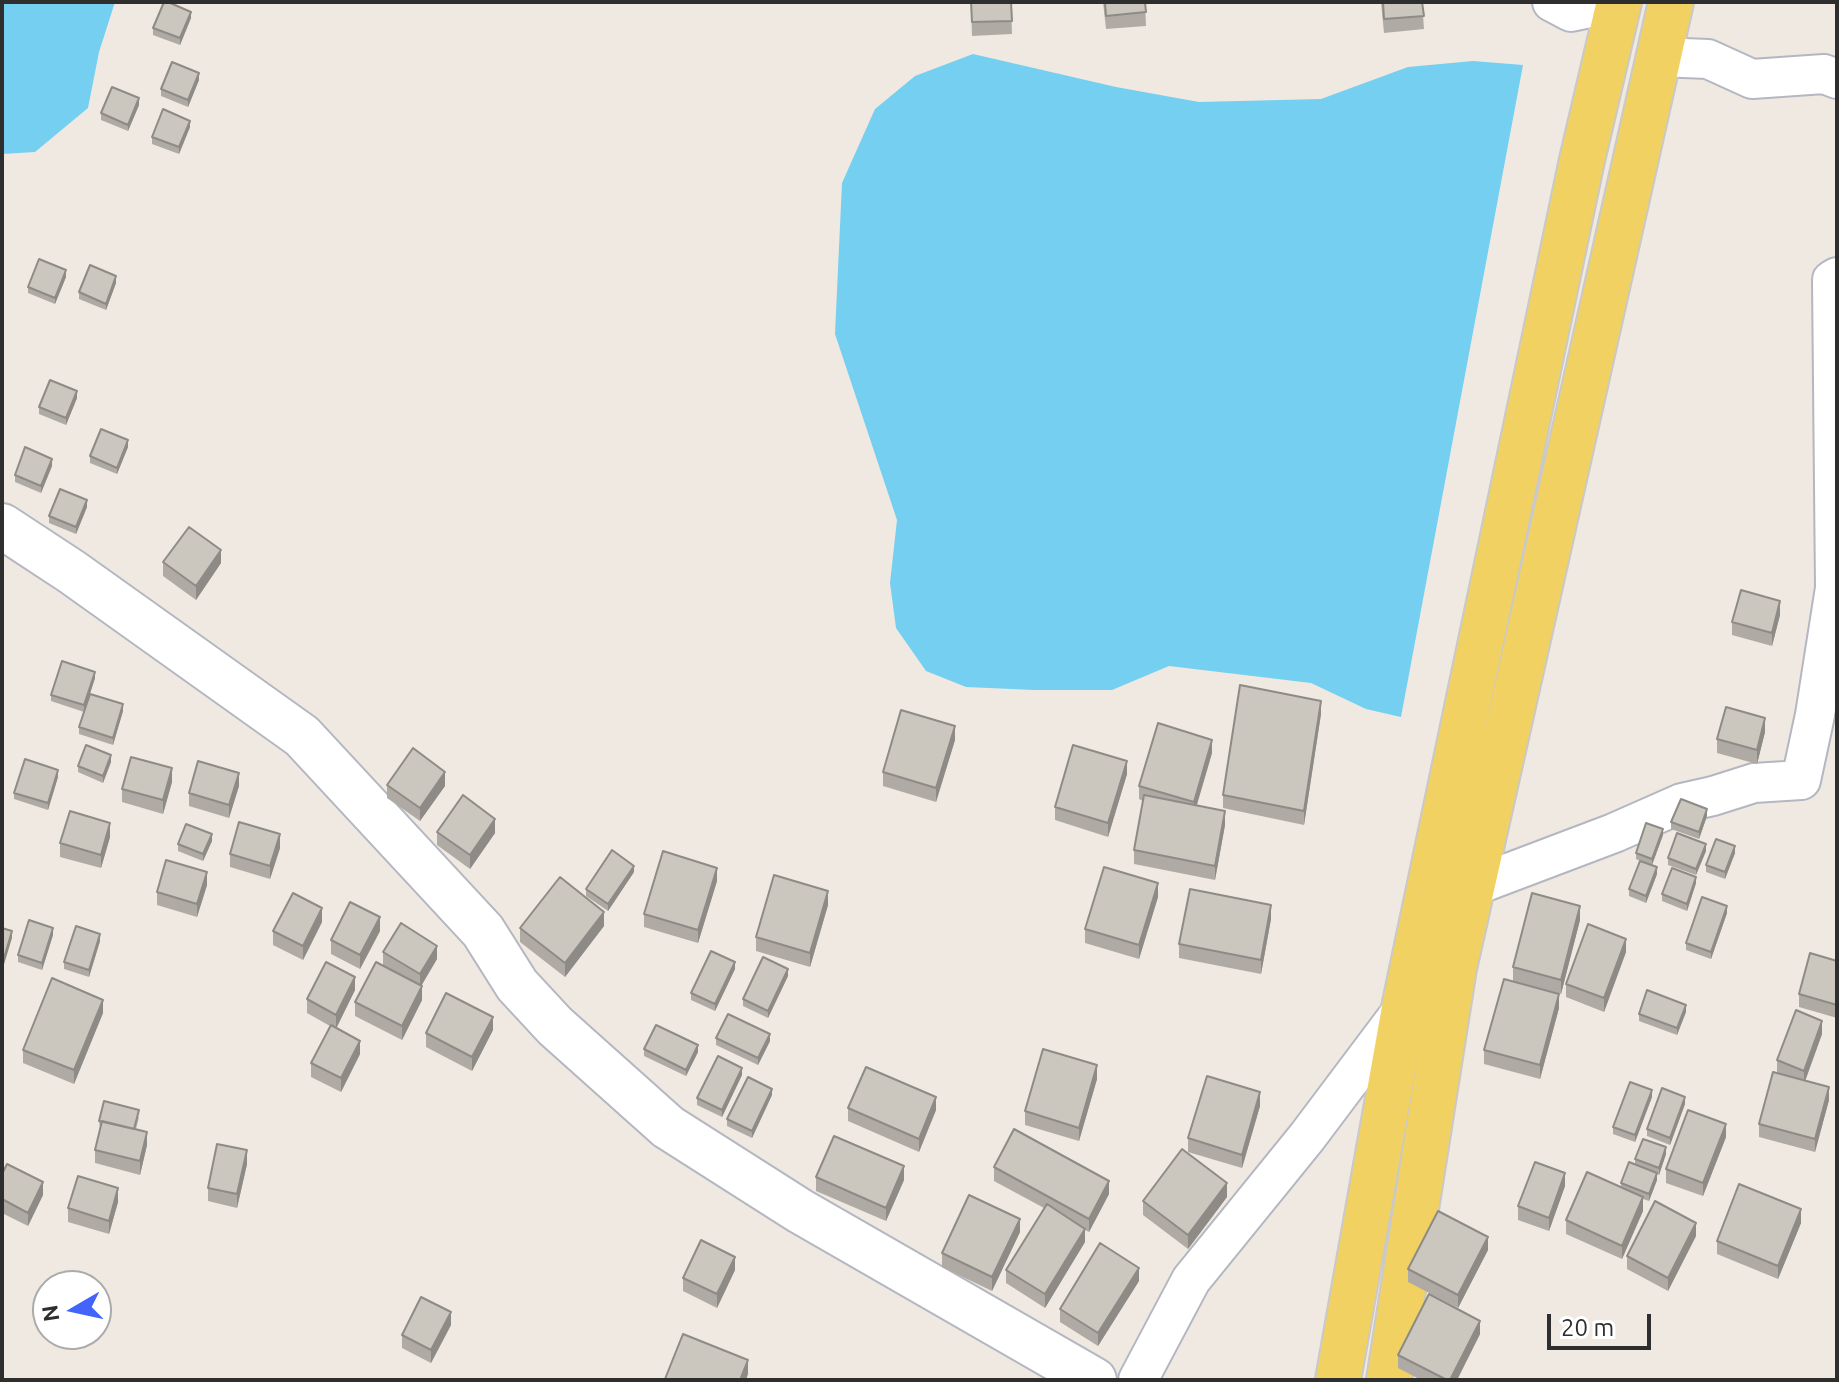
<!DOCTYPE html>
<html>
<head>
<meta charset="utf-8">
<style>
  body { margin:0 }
  #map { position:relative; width:1839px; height:1382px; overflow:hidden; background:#efe9e1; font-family:Ubuntu,sans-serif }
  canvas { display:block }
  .frame { position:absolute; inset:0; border:4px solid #2e2e2e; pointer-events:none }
  .north { position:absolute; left:32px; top:1270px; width:80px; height:80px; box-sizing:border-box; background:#fff; border:2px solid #ababab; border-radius:50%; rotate:261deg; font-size:22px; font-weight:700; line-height:32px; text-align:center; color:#2e2e2e }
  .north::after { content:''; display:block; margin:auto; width:28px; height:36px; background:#4264fb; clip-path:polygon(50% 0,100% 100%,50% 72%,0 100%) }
  .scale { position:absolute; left:1547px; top:1314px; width:104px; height:36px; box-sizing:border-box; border:4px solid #2e2e2e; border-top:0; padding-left:10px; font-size:24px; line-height:28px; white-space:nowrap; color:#2e2e2e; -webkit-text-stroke:6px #fff; paint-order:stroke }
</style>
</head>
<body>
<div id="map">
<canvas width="1839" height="1382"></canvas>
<div class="frame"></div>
<div class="north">N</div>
<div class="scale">20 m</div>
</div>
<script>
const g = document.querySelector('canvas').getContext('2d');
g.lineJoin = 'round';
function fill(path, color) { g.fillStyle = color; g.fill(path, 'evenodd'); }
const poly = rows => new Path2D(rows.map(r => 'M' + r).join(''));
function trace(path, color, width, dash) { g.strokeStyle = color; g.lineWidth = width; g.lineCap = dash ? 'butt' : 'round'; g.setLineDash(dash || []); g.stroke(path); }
fill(poly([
  [2,2,115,2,99,52,88,108,35,152,2,154],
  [973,54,1116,87,1199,102,1321,99,1408,67,1473,61,1523,65,1401,717,1366,709,1311,683,1169,666,1112,690,1034,690,966,687,926,671,896,628,890,583,897,520,835,334,842,183,875,109,915,76]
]), '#75cff0');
const minor = poly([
  [1552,2,1571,12,1619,2],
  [1659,57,1708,59,1752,79,1824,74,1837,79],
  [1447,889,1474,886,1614,833,1682,803,1713,796,1754,783,1801,780,1815,715,1835,588,1832,280,1837,277],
  [1138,1380,1191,1280,1307,1137,1404,1008]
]);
const secondary = poly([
  [2,526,72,572,302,736,483,931,517,985,555,1026,668,1127,800,1211,1094,1380]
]);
const primary = poly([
  [1338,1380,1404,1008,1582,160,1619,2],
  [1389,1380,1454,968,1671,2]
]);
trace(minor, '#b4b7c1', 42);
trace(secondary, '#b4b7c1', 48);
trace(primary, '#c9c9c9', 48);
trace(minor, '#fff', 38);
trace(secondary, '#fff', 44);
trace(primary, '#f2d163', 44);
fill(poly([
  [971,2,1011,2,1012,34,972,36],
  [1103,2,1145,2,1146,26,1106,29],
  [1381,2,1422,2,1424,29,1384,33],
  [191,18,180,45,153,35,153,28],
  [199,80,188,107,161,96,161,89],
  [139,105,128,131,101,120,101,113],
  [190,127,179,154,152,144,152,137],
  [66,277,55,304,28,293,28,287],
  [116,283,106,310,79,299,79,292],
  [77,398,66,425,39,414,39,407],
  [128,447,117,474,90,463,90,456],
  [52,466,41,493,15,482,15,475],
  [87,507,76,534,49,523,49,516],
  [163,562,221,563,196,600,163,576],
  [1780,615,1772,646,1732,635,1732,622],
  [95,678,89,697,123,711,113,745,79,734,79,727,84,712,51,701,51,695],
  [1321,714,1304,825,1223,808,1223,795],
  [1765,732,1757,764,1717,753,1717,739],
  [955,740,936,802,883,786,883,772],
  [1212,753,1196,806,1225,825,1215,880,1134,864,1134,850,1143,801,1139,799,1139,786],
  [111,762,103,783,78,772,78,766],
  [1127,774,1108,837,1055,820,1055,807],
  [58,777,48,810,14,799,14,793],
  [172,782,163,814,122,802,122,789],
  [387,785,445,786,420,821,387,798],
  [239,786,229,818,189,806,189,793],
  [1707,816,1699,839,1671,829,1671,822],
  [437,832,495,833,470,869,437,845],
  [1663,835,1652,865,1657,874,1646,903,1629,896,1629,889,1640,861,1636,859,1636,853],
  [110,837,101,868,60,857,60,843],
  [212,841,203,861,178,851,178,844],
  [280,848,270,879,230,867,230,854],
  [1706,851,1696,875,1668,865,1668,858],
  [1735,853,1725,879,1706,872,1706,865],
  [634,872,608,911,586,896,586,889],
  [717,881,698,943,644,927,644,914],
  [1696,883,1687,911,1662,901,1662,894],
  [207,885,197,917,157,905,157,892],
  [1158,897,1139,959,1085,943,1085,929],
  [828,905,810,967,756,951,756,937],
  [1727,913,1711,959,1686,950,1686,943],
  [1271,919,1261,974,1179,958,1179,944],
  [1580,920,1561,994,1513,981,1513,967],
  [322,922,303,960,273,945,273,931],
  [604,926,565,977,520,942,520,928],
  [380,931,360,969,331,954,331,940],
  [53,935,42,970,18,962,18,955],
  [100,941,89,977,64,969,64,962],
  [383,952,437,959,421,986,422,1000,402,1040,355,1016,355,1002,396,973,383,965],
  [1626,952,1604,1012,1566,997,1566,984],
  [1837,961,1837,1018,1799,1007,1799,994],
  [735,969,715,1011,691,1000,691,993],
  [788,976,768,1018,743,1006,743,999],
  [355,990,336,1028,360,1054,341,1092,311,1077,311,1063,330,1026,307,1013,307,999],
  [1559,1008,1540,1079,1484,1064,1484,1050],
  [1686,1012,1677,1035,1639,1021,1639,1014],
  [103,1013,74,1084,23,1063,23,1050],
  [493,1030,472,1071,426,1047,426,1033],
  [1822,1034,1805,1081,1829,1100,1815,1152,1759,1137,1759,1124,1777,1073,1777,1060],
  [716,1038,770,1041,758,1065,716,1045],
  [644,1049,698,1052,686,1076,644,1056],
  [742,1075,722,1117,697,1105,697,1098],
  [1097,1079,1079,1141,1025,1125,1025,1111],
  [772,1095,752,1138,727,1126,727,1119],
  [1652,1097,1635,1142,1613,1134,1613,1127],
  [1685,1104,1670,1145,1647,1136,1647,1129],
  [1260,1106,1242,1168,1188,1152,1188,1138],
  [848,1108,936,1110,919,1152,848,1121],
  [139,1117,136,1129,147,1145,140,1175,95,1163,95,1150,100,1128,99,1121],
  [1726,1137,1703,1196,1666,1183,1666,1169],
  [1666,1154,1659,1175,1657,1174,1657,1180,1649,1201,1643,1199,1643,1211,1622,1259,1566,1234,1566,1220,1621,1187,1621,1183,1635,1165,1635,1159],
  [247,1164,237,1208,208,1201,208,1188],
  [994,1167,1109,1194,1089,1232,1085,1230,1085,1242,1045,1308,1006,1283,1006,1270,1044,1208,994,1181],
  [2,1174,43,1195,28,1226,2,1213],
  [816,1177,904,1180,886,1221,816,1191],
  [1565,1186,1549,1231,1518,1220,1518,1206],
  [1227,1197,1188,1249,1143,1215,1143,1201],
  [118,1202,109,1234,68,1222,68,1208],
  [1801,1223,1778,1279,1717,1254,1717,1241],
  [1020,1232,992,1291,942,1267,942,1253],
  [1696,1236,1668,1291,1627,1269,1627,1256],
  [1488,1250,1458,1308,1408,1282,1408,1269],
  [735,1270,717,1308,683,1291,683,1278],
  [1139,1281,1098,1346,1060,1322,1060,1309],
  [451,1325,431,1363,402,1348,402,1335],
  [1480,1334,1457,1380,1421,1380,1398,1368,1398,1355]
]), '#afaba4');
fill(poly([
  [191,12,191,18,180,45,180,38],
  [199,73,199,80,188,107,188,100],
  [139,98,139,105,128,131,128,125],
  [190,121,190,127,179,154,179,147],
  [66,270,66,277,55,304,55,298],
  [116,276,116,283,106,310,106,304],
  [77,391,77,398,66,425,66,418],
  [128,440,128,447,117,474,117,468],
  [52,459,52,466,41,493,41,486],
  [87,500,87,507,76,534,76,527],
  [221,550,221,563,196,600,196,586],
  [1780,601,1780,615,1772,646,1772,633],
  [95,672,95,678,84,712,84,705],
  [1321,701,1321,714,1304,825,1304,811],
  [123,704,123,711,113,745,113,738],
  [1765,718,1765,732,1757,764,1757,750],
  [955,726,955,740,936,802,936,788],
  [1212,740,1212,753,1194,815,1194,802],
  [111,755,111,762,103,783,103,776],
  [1127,761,1127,774,1108,837,1108,823],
  [172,768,172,782,163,814,163,800],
  [58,770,58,777,48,810,48,803],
  [445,772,445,786,420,821,420,808],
  [239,773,239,786,229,818,229,805],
  [1707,809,1707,816,1699,839,1699,832],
  [1225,811,1225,825,1215,880,1215,866],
  [495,819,495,833,470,869,470,855],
  [110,823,110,837,101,868,101,855],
  [1663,829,1663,835,1652,865,1652,859],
  [212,834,212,841,203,861,203,854],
  [280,834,280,848,270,879,270,866],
  [1706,844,1706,851,1696,875,1696,869],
  [1735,846,1735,853,1725,879,1725,872],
  [634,866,634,872,608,911,608,904],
  [1657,867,1657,874,1646,903,1646,896],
  [717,868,717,881,698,943,698,930],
  [207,872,207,885,197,917,197,904],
  [1696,877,1696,883,1687,911,1687,904],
  [1158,883,1158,897,1139,959,1139,945],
  [828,891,828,905,810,967,810,953],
  [1271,905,1271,919,1261,974,1261,960],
  [1580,906,1580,920,1561,994,1561,980],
  [1727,906,1727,913,1711,959,1711,952],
  [322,908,322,922,303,960,303,946],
  [604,912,604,926,565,977,565,963],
  [380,917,380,931,360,969,360,955],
  [53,928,53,935,42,970,42,963],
  [12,931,12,938,2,971,2,965],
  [100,934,100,941,89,977,89,970],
  [1626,939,1626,952,1604,1012,1604,998],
  [437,946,437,959,420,988,420,974],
  [735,962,735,969,715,1011,715,1004],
  [788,969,788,976,768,1018,768,1011],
  [355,977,355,990,336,1029,336,1015],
  [422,986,422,1000,402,1040,402,1026],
  [1559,994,1559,1008,1540,1079,1540,1065],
  [103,1000,103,1013,74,1084,74,1070],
  [1686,1005,1686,1012,1677,1035,1677,1028],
  [493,1017,493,1030,472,1071,472,1057],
  [1822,1021,1822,1034,1804,1084,1804,1071],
  [770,1034,770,1041,758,1065,758,1058],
  [360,1041,360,1054,341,1092,341,1078],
  [698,1045,698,1052,686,1076,686,1070],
  [1097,1065,1097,1079,1079,1141,1079,1128],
  [742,1068,742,1075,722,1117,722,1110],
  [1829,1087,1829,1100,1815,1152,1815,1139],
  [772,1089,772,1095,752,1138,752,1131],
  [1652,1090,1652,1097,1635,1142,1635,1135],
  [1260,1092,1260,1106,1242,1168,1242,1155],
  [936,1097,936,1110,919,1152,919,1139],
  [1685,1097,1685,1104,1670,1145,1670,1138],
  [1726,1124,1726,1137,1703,1196,1703,1183],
  [147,1132,147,1145,140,1175,140,1161],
  [1666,1147,1666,1154,1659,1175,1659,1168],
  [247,1150,247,1164,237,1208,237,1194],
  [904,1166,904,1180,886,1221,886,1208],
  [1565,1173,1565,1186,1549,1231,1549,1218],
  [1657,1173,1657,1180,1649,1201,1649,1194],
  [1109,1181,1109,1194,1089,1232,1089,1219],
  [43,1182,43,1195,28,1226,28,1213],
  [1227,1183,1227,1197,1188,1249,1188,1235],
  [118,1188,118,1202,109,1234,109,1221],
  [1643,1197,1643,1211,1622,1259,1622,1246],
  [1801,1209,1801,1223,1778,1279,1778,1266],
  [1020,1219,1020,1232,992,1291,992,1277],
  [1696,1223,1696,1236,1668,1291,1668,1278],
  [1085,1229,1085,1242,1045,1308,1045,1294],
  [1488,1237,1488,1250,1458,1308,1458,1295],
  [735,1257,735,1270,717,1308,717,1294],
  [1139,1268,1139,1281,1098,1346,1098,1333],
  [451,1312,451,1325,431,1363,431,1350],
  [1480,1321,1480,1334,1457,1380,1450,1380],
  [748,1360,748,1374,746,1380,740,1380]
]), '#8e8b86');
const building = poly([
  [164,2,168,2,191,12,180,38,153,28,164,2],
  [971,2,1011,2,1012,21,972,22,971,2],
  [1105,2,1145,2,1146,12,1106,16,1105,2],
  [1383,2,1422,2,1424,16,1384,19,1383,2],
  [172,62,199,73,188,100,161,89,172,62],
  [112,87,139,98,128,125,101,113,112,87],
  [163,109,190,121,179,147,152,137,163,109],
  [39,259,66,270,55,298,28,287,39,259],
  [90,265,116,276,106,304,79,292,90,265],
  [50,380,77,391,66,418,39,407,50,380],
  [101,429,128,440,117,468,90,456,101,429],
  [25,447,52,459,41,486,15,475,25,447],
  [60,489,87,500,76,527,49,516,60,489],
  [189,527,221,550,196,586,163,562,189,527],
  [1741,590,1780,601,1772,633,1732,622,1741,590],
  [62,661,95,672,84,705,51,695,62,661],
  [1240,685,1321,701,1304,811,1223,795,1240,685],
  [90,694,123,704,113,738,79,727,90,694],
  [1726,707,1765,718,1757,750,1717,739,1726,707],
  [901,710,955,726,936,788,883,772,901,710],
  [1158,723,1212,740,1194,802,1139,786,1158,723],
  [86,745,111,755,103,776,78,766,86,745],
  [1073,745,1127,761,1108,823,1055,807,1073,745],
  [413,748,445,772,420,808,387,785,413,748],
  [131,757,172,768,163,800,122,789,131,757],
  [25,759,58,770,48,803,14,793,25,759],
  [198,761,239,773,229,805,189,793,198,761],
  [463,795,495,819,470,855,437,832,463,795],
  [1144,795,1225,811,1215,866,1134,850,1144,795],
  [1681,799,1707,809,1699,832,1671,822,1681,799],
  [70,811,110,823,101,855,60,843,70,811],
  [239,822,280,834,270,866,230,854,239,822],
  [1646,823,1663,829,1652,859,1636,853,1646,823],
  [186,824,212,834,203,854,178,844,186,824],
  [1677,833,1706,844,1696,869,1668,858,1677,833],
  [1716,839,1735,846,1725,872,1706,865,1716,839],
  [612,850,634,866,608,904,586,889,612,850],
  [663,851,717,868,698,930,644,914,663,851],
  [166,860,207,872,197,904,157,892,166,860],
  [1640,861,1657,867,1646,896,1629,889,1640,861],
  [1104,867,1158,883,1139,945,1085,929,1104,867],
  [1672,868,1696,877,1687,904,1662,894,1672,868],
  [774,875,828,891,810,953,756,937,774,875],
  [560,877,604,912,565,963,520,928,560,877],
  [1190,889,1271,905,1261,960,1179,944,1190,889],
  [293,893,322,908,303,946,273,931,293,893],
  [1532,893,1580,906,1561,980,1513,967,1532,893],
  [1702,897,1727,906,1711,952,1686,943,1702,897],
  [350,902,380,917,360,955,331,940,350,902],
  [29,920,53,928,42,963,18,955,29,920],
  [401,923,437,946,420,974,383,952,401,923],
  [1588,924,1626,939,1604,998,1566,984,1588,924],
  [76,926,100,934,89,970,64,962,76,926],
  [2,928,12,931,2,965,2,928],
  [711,951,735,962,715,1004,691,993,711,951],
  [1810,953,1837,961,1837,1005,1799,994,1810,953],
  [763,957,788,969,768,1011,743,999,763,957],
  [326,962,355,977,336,1015,307,999,326,962],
  [376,962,422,986,402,1026,355,1002,376,962],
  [52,978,103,1000,74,1070,23,1050,52,978],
  [1504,979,1559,994,1540,1065,1484,1050,1504,979],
  [1647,990,1686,1005,1677,1028,1639,1014,1647,990],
  [446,993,493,1017,472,1057,426,1033,446,993],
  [1796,1010,1822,1021,1804,1071,1777,1060,1796,1010],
  [728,1014,770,1034,758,1058,716,1038,728,1014],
  [331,1025,360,1041,341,1078,311,1063,331,1025],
  [656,1025,698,1045,686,1070,644,1049,656,1025],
  [1043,1049,1097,1065,1079,1128,1025,1111,1043,1049],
  [718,1056,742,1068,722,1110,697,1098,718,1056],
  [866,1067,936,1097,919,1139,848,1108,866,1067],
  [1773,1072,1829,1087,1815,1139,1759,1124,1773,1072],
  [1207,1076,1260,1092,1242,1155,1188,1138,1207,1076],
  [748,1077,772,1089,752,1131,727,1119,748,1077],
  [1630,1082,1652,1090,1635,1135,1613,1127,1630,1082],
  [1662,1088,1685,1097,1670,1138,1647,1129,1662,1088],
  [104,1101,139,1110,134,1129,99,1121,104,1101],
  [1688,1110,1726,1124,1703,1183,1666,1169,1688,1110],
  [102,1121,147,1132,140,1161,95,1150,102,1121],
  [1014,1129,1109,1181,1089,1219,994,1167,1014,1129],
  [834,1136,904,1166,886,1208,816,1177,834,1136],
  [1643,1139,1666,1147,1659,1168,1635,1159,1643,1139],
  [217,1144,247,1150,237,1194,208,1188,217,1144],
  [1182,1149,1227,1183,1188,1235,1143,1201,1182,1149],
  [1535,1162,1565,1173,1549,1218,1518,1206,1535,1162],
  [1629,1162,1657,1173,1649,1194,1621,1183,1629,1162],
  [7,1164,43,1182,28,1213,2,1199,2,1174,7,1164],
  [1587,1172,1643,1197,1622,1246,1566,1220,1587,1172],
  [78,1176,118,1188,109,1221,68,1208,78,1176],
  [1739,1184,1801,1209,1778,1266,1717,1241,1739,1184],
  [969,1195,1020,1219,992,1277,942,1253,969,1195],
  [1655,1201,1696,1223,1668,1278,1627,1256,1655,1201],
  [1047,1204,1085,1229,1045,1294,1006,1270,1047,1204],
  [1438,1211,1488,1237,1458,1295,1408,1269,1438,1211],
  [701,1240,735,1257,717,1294,683,1278,701,1240],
  [1100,1243,1139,1268,1098,1333,1060,1309,1100,1243],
  [1429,1294,1480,1321,1450,1380,1447,1380,1398,1355,1429,1294],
  [421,1297,451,1312,431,1350,402,1335,421,1297],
  [683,1334,748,1360,740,1380,665,1379,683,1334]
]);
fill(building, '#cbc7bf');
trace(building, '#8e8b86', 2);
</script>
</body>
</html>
